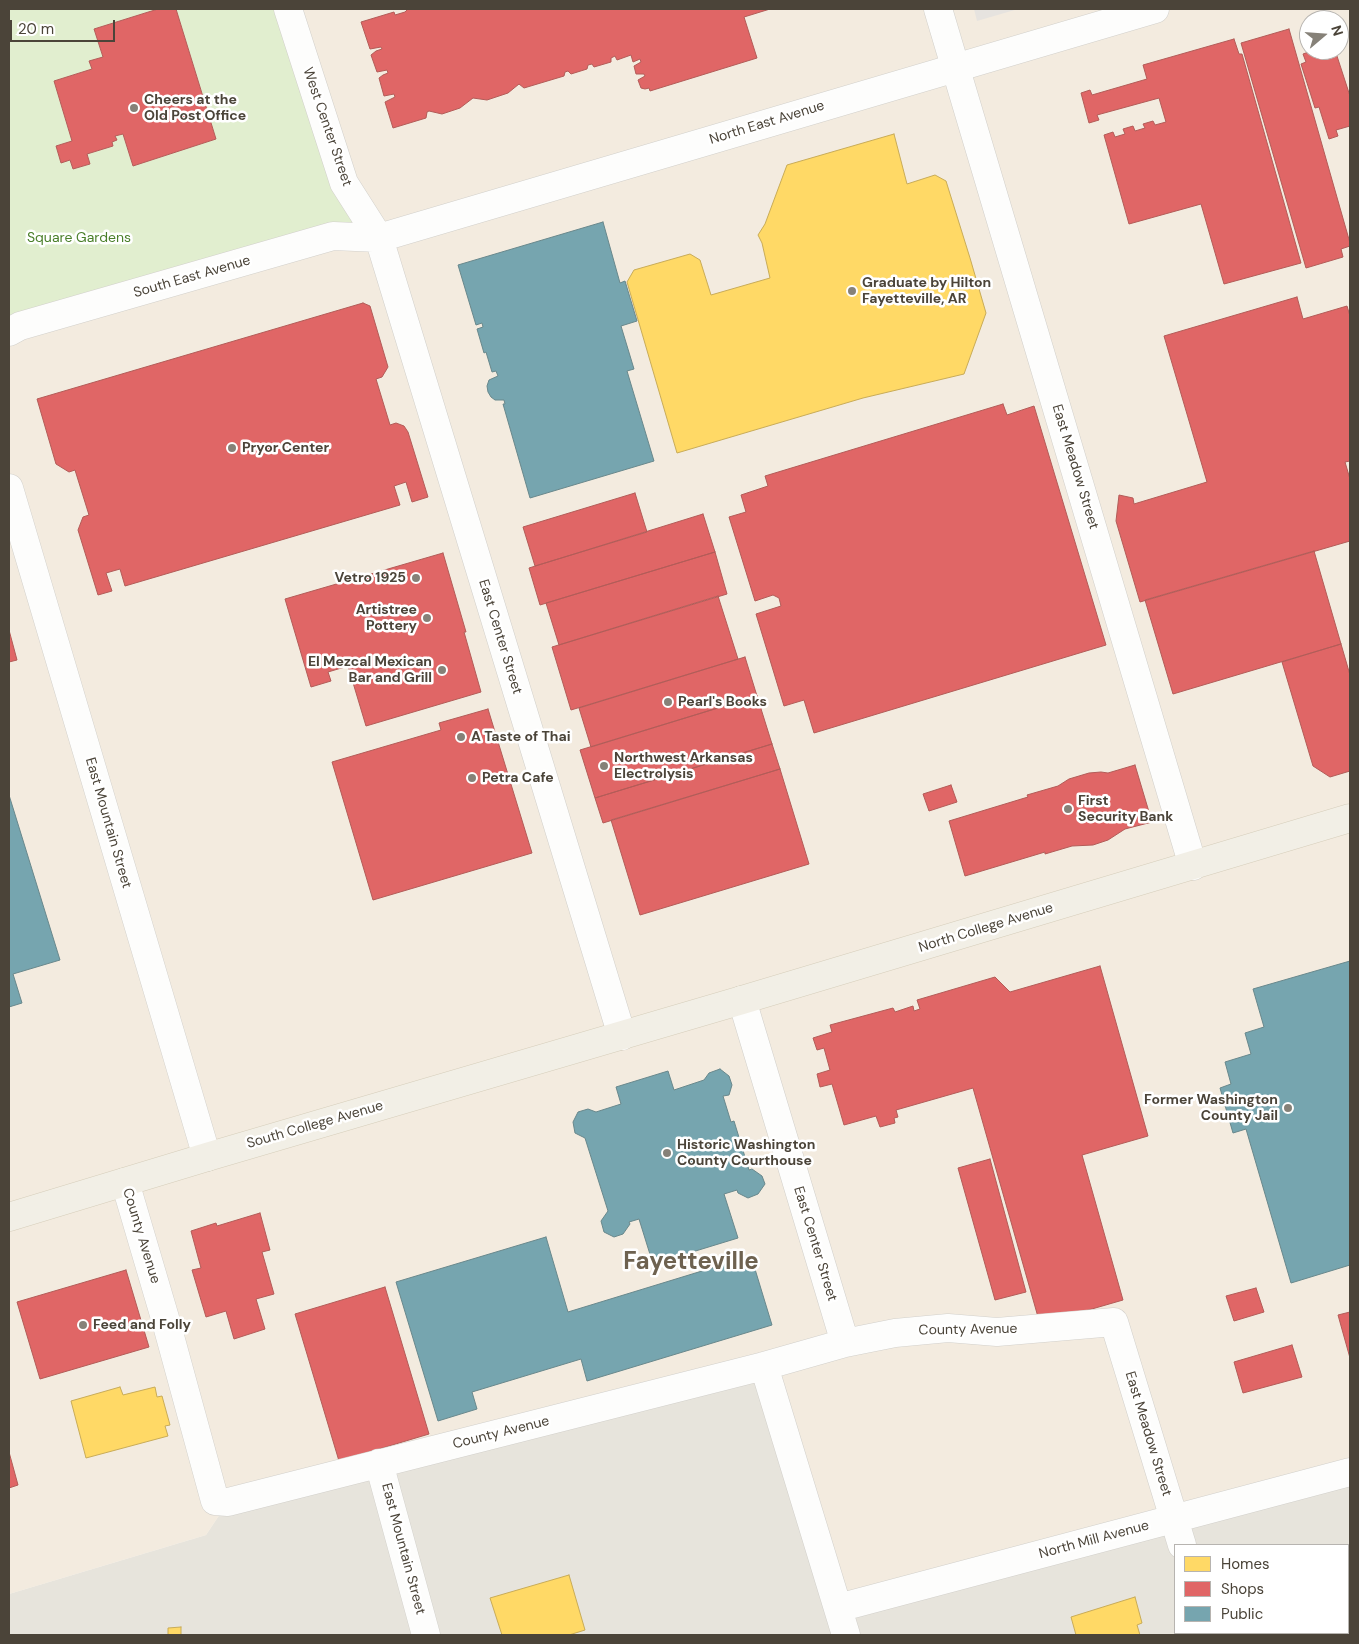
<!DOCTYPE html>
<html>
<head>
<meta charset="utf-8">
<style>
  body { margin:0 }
  #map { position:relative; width:1359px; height:1644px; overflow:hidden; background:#f4f2ee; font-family:"DM Sans",sans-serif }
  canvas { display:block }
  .frame { position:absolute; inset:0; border:10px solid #4b4439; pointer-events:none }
  .legend { position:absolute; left:1174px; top:1544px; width:175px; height:90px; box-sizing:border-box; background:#fff; border:1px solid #b7b4b0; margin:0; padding:6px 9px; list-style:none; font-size:15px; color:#4b4439 }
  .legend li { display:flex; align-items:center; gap:10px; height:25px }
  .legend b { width:25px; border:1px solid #b7b4b0 }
  .north { position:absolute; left:1299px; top:10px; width:50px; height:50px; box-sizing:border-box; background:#fff; border:1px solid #b7b4b0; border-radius:50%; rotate:72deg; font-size:14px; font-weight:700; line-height:20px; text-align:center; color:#4b4439 }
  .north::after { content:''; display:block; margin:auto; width:18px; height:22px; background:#868178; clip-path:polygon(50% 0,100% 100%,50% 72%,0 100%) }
  .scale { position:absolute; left:10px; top:20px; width:105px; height:22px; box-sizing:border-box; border:2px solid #4b4439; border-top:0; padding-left:6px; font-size:15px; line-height:18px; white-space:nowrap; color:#4b4439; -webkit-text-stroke:4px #fff; paint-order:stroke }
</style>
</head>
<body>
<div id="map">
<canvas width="1359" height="1644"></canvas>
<div class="frame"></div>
<ul class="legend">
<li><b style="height:14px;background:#ffd966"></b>Homes</li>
<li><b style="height:14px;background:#e06666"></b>Shops</li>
<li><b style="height:14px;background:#76a5af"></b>Public</li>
</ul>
<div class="north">N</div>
<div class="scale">20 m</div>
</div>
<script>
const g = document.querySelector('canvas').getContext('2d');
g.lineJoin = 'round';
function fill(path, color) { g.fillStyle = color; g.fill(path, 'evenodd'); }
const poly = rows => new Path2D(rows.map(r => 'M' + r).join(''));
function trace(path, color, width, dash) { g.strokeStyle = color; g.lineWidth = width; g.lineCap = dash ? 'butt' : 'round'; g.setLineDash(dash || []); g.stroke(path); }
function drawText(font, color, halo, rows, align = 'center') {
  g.font = font + ' "DM Sans",sans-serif'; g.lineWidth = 5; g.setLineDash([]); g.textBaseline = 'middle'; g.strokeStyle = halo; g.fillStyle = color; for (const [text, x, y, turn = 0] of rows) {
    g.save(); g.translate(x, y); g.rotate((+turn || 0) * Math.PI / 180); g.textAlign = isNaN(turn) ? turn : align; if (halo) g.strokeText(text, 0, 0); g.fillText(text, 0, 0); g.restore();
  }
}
fill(poly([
  [764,1366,1350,1472,1350,1635,9,1635,9,1594,206,1535,228,1502],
  [1175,1545,1348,1545,1348,1633,1175,1633]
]), '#e7e4dc');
fill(poly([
  [288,9,1350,9,1350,1472,838,1608,764,1367,228,1502,206,1535,9,1594,9,332,333,236],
  [1309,20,1339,20,1339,50,1309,50]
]), '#f3ebdf');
fill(poly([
  [9,9,158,9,94,29,103,57,89,61,92,69,54,81,72,141,56,146,61,162,70,160,73,169,90,164,87,154,113,146,112,142,116,140,115,136,123,134,133,166,216,139,176,9,288,9,379,238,9,332]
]), '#e1eecf');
fill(poly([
  [974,9,1018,9,977,21]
]), '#e6e3df');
const homes = poly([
  [894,134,907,184,935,175,946,181,970,258,986,313,964,374,863,398,677,453,627,282,634,270,690,254,700,260,711,295,770,278,762,243,758,235,765,224,787,165,894,134],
  [120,1387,123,1395,155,1387,157,1397,162,1396,170,1425,165,1426,168,1436,86,1458,71,1401,120,1387],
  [569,1575,585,1630,569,1635,502,1635,490,1598,569,1575],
  [1135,1597,1142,1623,1137,1625,1140,1635,1076,1635,1071,1617,1135,1597],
  [1348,1621,1350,1635,1276,1635,1275,1633,1348,1633,1348,1621],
  [181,1627,181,1635,168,1635,168,1628,181,1627]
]);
fill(homes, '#ffd966');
trace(homes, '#c9ac58', 1);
const shops = poly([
  [158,9,176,9,216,139,133,166,123,134,115,136,117,140,112,142,113,146,87,154,90,164,73,169,70,160,61,163,56,146,72,141,54,81,92,69,89,61,103,57,94,29,158,9],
  [408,9,770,9,744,17,757,58,650,91,649,88,645,89,641,88,638,80,645,76,644,74,636,74,634,66,641,62,640,59,633,62,631,55,617,60,615,56,611,58,611,62,594,67,592,64,588,65,587,69,571,74,568,71,565,72,564,76,524,88,519,84,508,93,487,100,473,98,460,108,442,114,429,111,427,112,426,118,393,128,385,102,395,97,394,94,384,96,379,78,383,75,388,73,387,70,377,72,371,55,376,51,382,49,381,47,370,49,361,22,394,12,395,15,405,12,408,9],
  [1289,29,1350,243,1350,246,1341,249,1343,257,1306,268,1241,43,1289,29],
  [1234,39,1239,54,1242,54,1301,263,1224,284,1201,204,1129,224,1104,135,1113,132,1115,137,1125,134,1123,129,1133,126,1135,131,1145,128,1143,124,1153,121,1155,125,1166,122,1159,98,1097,115,1099,120,1089,123,1081,93,1090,90,1092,95,1147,79,1143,65,1234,39],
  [1314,50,1335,50,1350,96,1350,126,1336,130,1338,136,1329,139,1319,107,1315,108,1301,64,1306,62,1303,54,1314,50],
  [1297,297,1303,319,1347,306,1350,316,1350,461,1345,462,1350,479,1350,541,1140,602,1116,521,1119,495,1133,498,1134,504,1207,482,1164,336,1297,297],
  [363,303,370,306,388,367,382,377,376,379,390,425,396,423,404,426,408,432,428,497,412,502,406,482,394,486,400,505,125,586,120,569,106,573,112,591,98,595,78,530,83,517,89,515,75,470,69,472,56,464,37,399,363,303],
  [1003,404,1007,415,1034,406,1106,645,814,733,804,700,784,706,756,614,781,606,779,598,773,595,755,601,729,517,746,512,741,495,768,486,765,476,1003,404],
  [635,493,647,532,535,566,523,527,635,493],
  [703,514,715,552,540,605,529,568,703,514],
  [1314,551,1341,644,1173,694,1145,600,1314,551],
  [715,552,727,594,559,645,546,603,715,552],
  [443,553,466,632,464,632,481,692,366,726,348,666,328,672,331,681,311,687,285,599,443,553],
  [718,596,738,659,571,710,552,647,718,596],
  [9,630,17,660,9,662,9,630],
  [1341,644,1350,675,1350,771,1330,777,1313,766,1282,662,1341,644],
  [745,657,757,696,591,747,579,708,745,657],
  [757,696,772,744,595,798,580,750,757,696],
  [488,709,532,853,373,900,332,762,441,730,439,723,488,709],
  [772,744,780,769,603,823,595,798,772,744],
  [1135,765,1152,822,1125,829,1108,840,1093,845,1072,846,1045,854,1045,852,965,876,949,821,1028,797,1027,795,1058,786,1069,779,1089,773,1101,772,1108,773,1135,765],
  [780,769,809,864,640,915,611,820,780,769],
  [951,785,957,802,929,811,923,794,951,785],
  [1100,966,1148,1136,1082,1155,1123,1300,1040,1324,973,1088,896,1110,898,1117,894,1118,895,1123,880,1127,876,1116,844,1125,832,1084,820,1087,817,1074,830,1070,824,1048,817,1050,813,1038,832,1032,830,1025,893,1008,895,1012,913,1006,914,1011,920,1009,917,1000,995,977,1010,992,1100,966],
  [990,1159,1026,1292,995,1300,958,1168,990,1159],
  [260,1213,270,1250,262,1252,274,1294,256,1299,265,1329,234,1339,226,1311,206,1317,192,1270,201,1268,191,1231,216,1223,217,1226,260,1213],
  [126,1270,149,1347,40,1379,17,1302,126,1270],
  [385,1287,429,1434,339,1461,295,1314,385,1287],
  [1256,1288,1264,1312,1234,1321,1226,1296,1256,1288],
  [1350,1312,1350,1358,1338,1315,1350,1312],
  [1292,1345,1302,1377,1243,1393,1234,1362,1292,1345],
  [9,1452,18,1485,9,1488,9,1452]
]);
fill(shops, '#e06666');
trace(shops, '#b35c58', 1);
const public = poly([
  [603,222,620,283,625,281,637,321,621,326,634,369,627,371,654,461,530,498,503,404,505,404,504,400,495,400,491,397,488,392,487,386,489,380,498,376,496,371,492,372,486,352,484,353,477,329,483,327,482,323,476,325,458,265,603,222],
  [9,795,60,960,13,974,22,1003,9,1007,9,795],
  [1350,961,1350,1265,1291,1283,1246,1129,1233,1133,1220,1088,1231,1084,1225,1062,1251,1054,1245,1033,1264,1027,1253,989,1350,961],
  [720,1069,729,1076,732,1085,729,1095,723,1096,731,1122,734,1121,749,1170,752,1169,762,1176,765,1184,758,1194,748,1198,738,1193,737,1190,724,1194,738,1238,653,1264,639,1219,629,1222,630,1224,623,1234,614,1237,604,1232,601,1221,608,1211,585,1138,575,1133,573,1122,578,1112,588,1109,596,1112,621,1104,616,1087,668,1071,674,1090,704,1080,709,1073,720,1069],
  [546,1237,568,1312,751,1256,772,1325,587,1381,581,1359,472,1392,477,1409,438,1421,396,1282,546,1237]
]);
fill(public, '#76a5af');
trace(public, '#69888c', 1);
const minor = poly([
  [288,9,344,183,379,238,622,1036],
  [938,9,1193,866],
  [9,332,20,326,333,236,379,238,1155,9],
  [9,488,207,1157],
  [742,1000,845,1343],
  [125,1182,165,1318,215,1501,228,1502,764,1366,845,1343,895,1333,948,1328,997,1332,1114,1322,1182,1545],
  [764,1366,846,1635],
  [379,1463,426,1635],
  [838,1608,1350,1472],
  [1209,1633,1210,1635]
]);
const major = poly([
  [9,1217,207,1157,742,1000,1350,818]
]);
trace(minor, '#d2d0cb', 29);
trace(major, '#d6cebb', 29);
trace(minor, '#fdfdfc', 28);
trace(major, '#f2efe6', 28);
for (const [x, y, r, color] of [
  [134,108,5,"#868178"],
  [852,291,5,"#868178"],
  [232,448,5,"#868178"],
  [416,578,5,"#868178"],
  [427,618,5,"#868178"],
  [442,670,5,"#868178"],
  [668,702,5,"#868178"],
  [461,737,5,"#868178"],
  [604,766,5,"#868178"],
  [472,778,5,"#868178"],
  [1068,809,5,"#868178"],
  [1288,1108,5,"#868178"],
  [667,1153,5,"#868178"],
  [83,1325,5,"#868178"]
]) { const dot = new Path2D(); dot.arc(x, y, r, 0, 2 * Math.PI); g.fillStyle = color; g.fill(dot); trace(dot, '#fff', 2); }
drawText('bold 14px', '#4b4439', '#fff', [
  ["Cheers at the",144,100],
  ["Old Post Office",144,116],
  ["Graduate by Hilton",862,283],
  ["Fayetteville, AR",862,299],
  ["Pryor Center",242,448],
  ["Vetro 1925",406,578,"right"],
  ["Artistree",417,610,"right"],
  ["Pottery",417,626,"right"],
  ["El Mezcal Mexican",432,662,"right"],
  ["Bar and Grill",432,678,"right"],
  ["Pearl's Books",678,702],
  ["A Taste of Thai",471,737],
  ["Northwest Arkansas",614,758],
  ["Electrolysis",614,774],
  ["Petra Cafe",482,778],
  ["First",1078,801],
  ["Security Bank",1078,817],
  ["Former Washington",1278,1100,"right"],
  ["County Jail",1278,1116,"right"],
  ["Historic Washington",677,1145],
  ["County Courthouse",677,1161],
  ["Feed and Folly",93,1325]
], 'left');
drawText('14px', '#4b4439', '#fff', [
  ["North East Avenue",767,123,-17],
  ["West Center Street",327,127,71],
  ["South East Avenue",192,277,-16],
  ["East Meadow Street",1075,467,73],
  ["East Center Street",500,637,73],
  ["East Mountain Street",108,823,74],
  ["North College Avenue",986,928,-17],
  ["South College Avenue",315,1125,-16],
  ["County Avenue",141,1236,73],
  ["East Center Street",815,1244,73],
  ["County Avenue",968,1330,-1],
  ["County Avenue",501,1433,-14],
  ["East Meadow Street",1148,1434,73],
  ["North Mill Avenue",1094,1540,-15],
  ["East Mountain Street",403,1549,75]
]);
drawText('14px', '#4a7f2a', '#fff', [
  ["Square Gardens",79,238]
]);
drawText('bold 24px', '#6e6250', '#fff', [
  ["Fayetteville",691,1263]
]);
</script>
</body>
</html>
